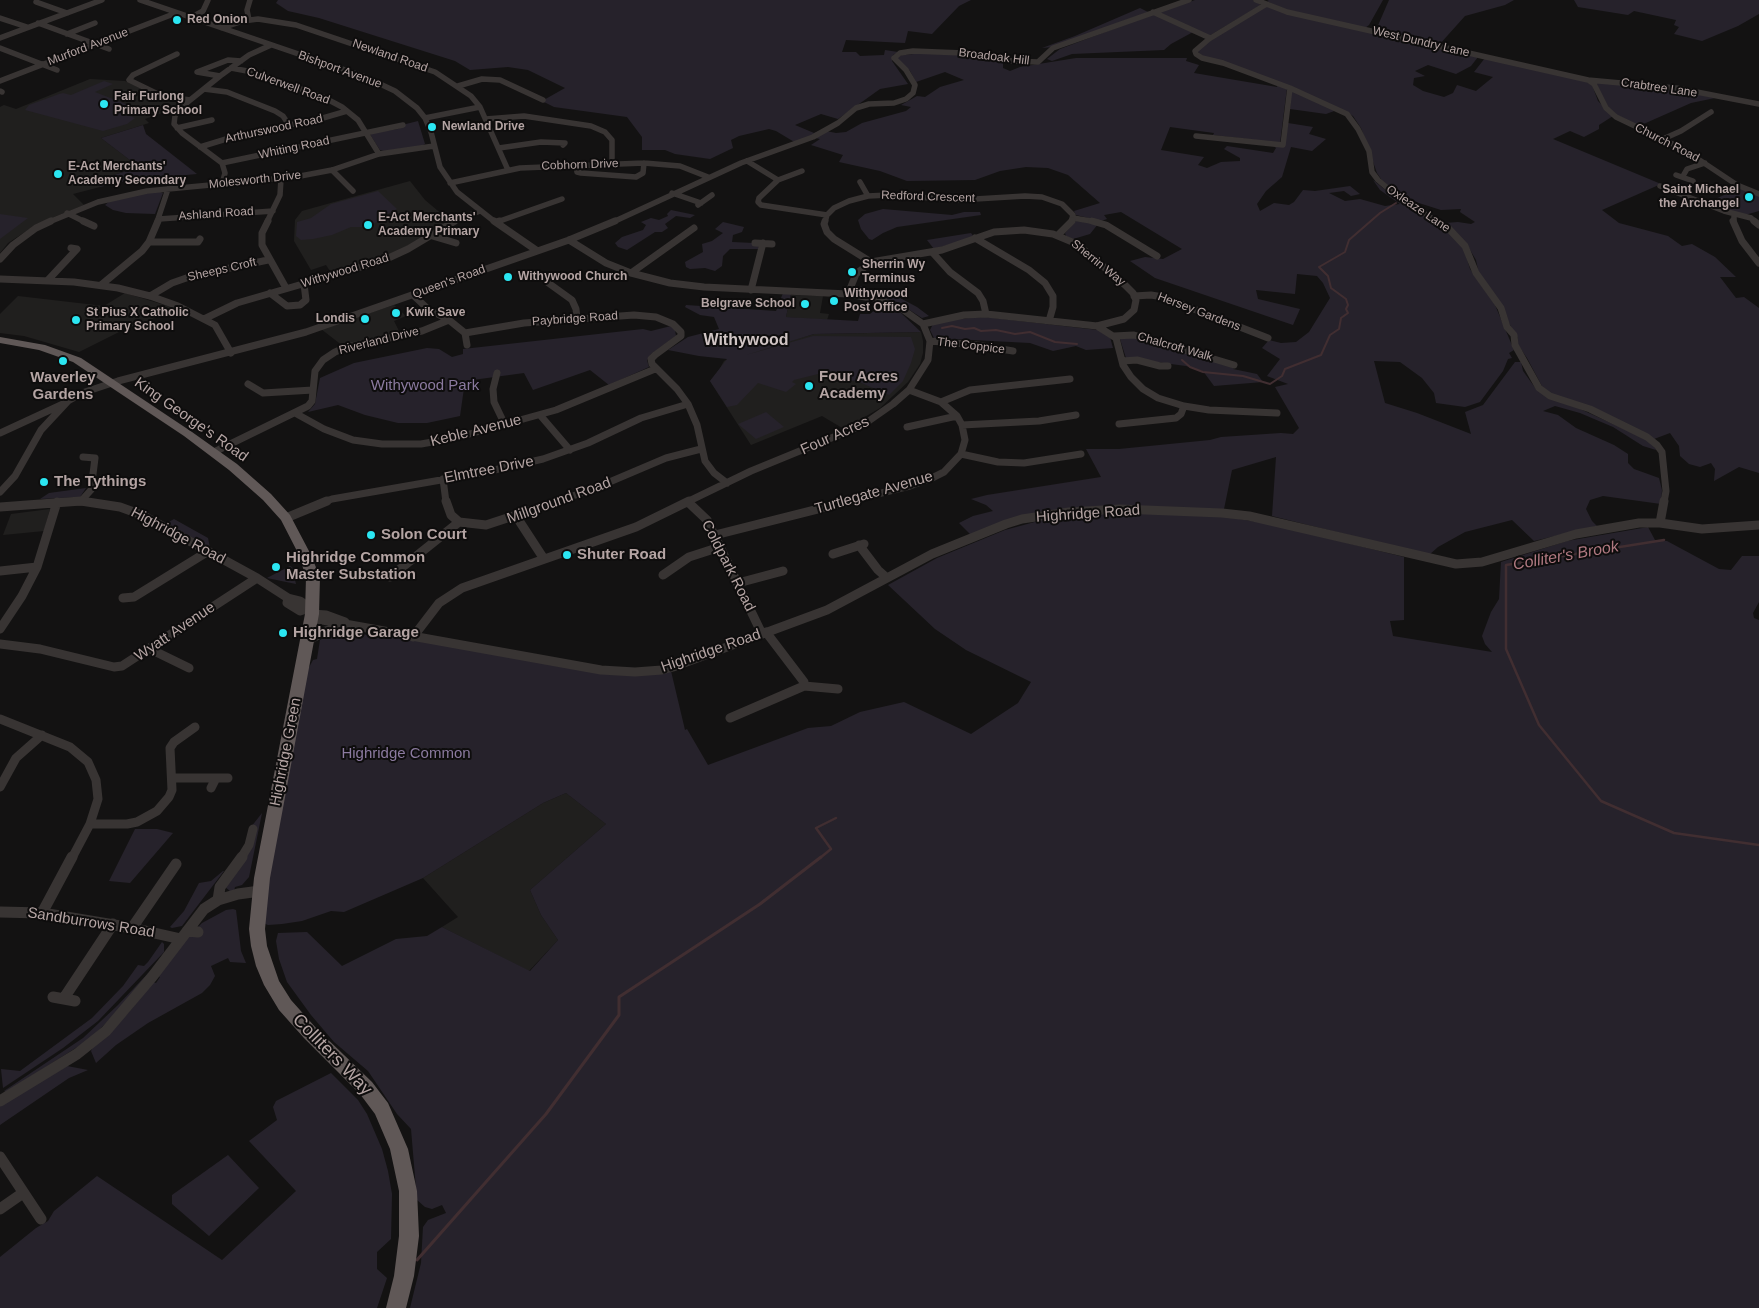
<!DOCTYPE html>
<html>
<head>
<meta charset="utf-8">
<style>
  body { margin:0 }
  canvas { display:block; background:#131212 }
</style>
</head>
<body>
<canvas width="1759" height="1308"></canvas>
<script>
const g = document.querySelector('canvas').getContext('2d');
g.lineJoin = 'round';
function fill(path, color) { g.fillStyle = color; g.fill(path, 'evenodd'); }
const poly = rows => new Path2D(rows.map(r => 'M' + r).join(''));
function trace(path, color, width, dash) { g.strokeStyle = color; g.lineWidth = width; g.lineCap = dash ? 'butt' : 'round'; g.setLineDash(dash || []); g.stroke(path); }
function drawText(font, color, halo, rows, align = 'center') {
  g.font = font + ' Arial,sans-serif'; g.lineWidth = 4; g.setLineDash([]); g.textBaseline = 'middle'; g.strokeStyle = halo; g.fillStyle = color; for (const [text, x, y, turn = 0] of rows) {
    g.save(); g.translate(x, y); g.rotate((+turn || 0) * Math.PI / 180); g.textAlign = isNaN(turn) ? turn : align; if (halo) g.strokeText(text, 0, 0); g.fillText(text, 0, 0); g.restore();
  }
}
fill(poly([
  [90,79,125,81,152,94,184,100,172,112,162,113,145,119,149,123,101,138,139,167,94,181,100,187,73,194,84,205,37,224,8,243,0,253,0,107,4,105,16,109],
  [410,181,425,200,450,221,400,250,379,260,332,274,326,265,311,270,294,241,295,220,302,211],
  [125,293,171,307,137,329,131,326,79,352,24,336,0,333,0,314,18,296,104,306],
  [791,295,823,296,820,313,829,314,827,320,786,317],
  [394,305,406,316,394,321,400,333,343,346,321,329],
  [921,332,923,341,923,353,920,364,908,382,880,408,844,429,822,416,751,445,710,381,719,370,724,361,728,359,814,334],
  [50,509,44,531,3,535,11,514],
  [566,793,606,824,530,890,541,915,558,940,529,971,442,927,458,917,423,878,543,803]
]), '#201f1e');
fill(poly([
  [278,0,971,0,959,6,932,34,908,31,905,43,846,40,842,52,856,52,860,56,884,55,885,50,898,52,893,55,892,61,908,84,880,89,838,119,821,114,795,125,814,133,821,130,836,133,846,132,862,123,906,111,911,107,901,105,917,96,925,97,940,87,964,80,945,72,916,82,910,71,896,58,902,55,937,52,991,59,1003,62,1003,68,1010,71,1020,67,1076,58,1187,58,1186,61,1199,65,1194,73,1277,87,1278,84,1287,88,1280,143,1213,135,1214,133,1170,127,1161,150,1204,157,1198,165,1207,168,1221,162,1240,161,1240,158,1224,149,1227,146,1273,153,1276,148,1272,144,1284,146,1288,123,1313,127,1309,134,1326,139,1312,151,1291,147,1282,177,1266,191,1257,204,1260,211,1274,203,1289,205,1294,202,1303,190,1315,191,1350,186,1360,194,1351,196,1344,191,1329,193,1345,201,1360,199,1385,206,1400,204,1380,190,1373,180,1393,196,1446,229,1464,249,1470,269,1495,305,1514,350,1509,353,1512,358,1508,359,1503,371,1480,402,1465,407,1436,403,1434,393,1422,378,1400,362,1374,361,1385,403,1417,413,1471,434,1465,412,1483,405,1515,362,1521,362,1523,371,1536,389,1644,438,1654,445,1656,450,1643,446,1613,427,1580,413,1555,406,1543,411,1558,415,1576,428,1614,445,1628,454,1628,463,1634,469,1659,478,1662,490,1661,504,1603,496,1590,500,1586,509,1592,521,1597,526,1534,541,1512,520,1465,532,1438,547,1429,555,1272,516,1276,457,1232,470,1224,509,1093,507,971,535,959,523,973,516,993,511,986,505,971,499,987,495,1101,477,1086,449,1119,449,1210,440,1221,437,1281,433,1293,434,1299,428,1275,387,1288,384,1267,376,1280,359,1262,348,1269,340,1281,343,1296,342,1309,332,1330,298,1323,283,1317,276,1297,274,1295,294,1256,290,1258,299,1300,309,1293,325,1155,278,1130,261,1145,257,1163,259,1182,249,1121,212,1104,215,1107,219,1101,221,1076,215,1074,211,1100,203,1068,175,1048,168,1026,167,1000,171,975,180,907,181,880,171,839,162,843,155,811,145,820,139,811,137,796,143,776,131,769,129,739,136,731,140,733,148,710,159,675,154,665,150,642,150,642,137,627,117,554,107,542,101,565,88,528,70,508,67,470,70,455,61,319,18,288,11,276,3],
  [1195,0,1253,0,1261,5,1209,36,1158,13],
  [1269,0,1383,0,1369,25,1365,28,1285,11,1267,1],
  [1389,0,1514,0,1505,5,1465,16,1439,45,1376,30],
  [1574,0,1759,0,1759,14,1738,26,1702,41,1674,34,1679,27,1674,25,1676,20,1634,11,1628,15,1578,7],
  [1265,6,1478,57,1471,66,1456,74,1428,65,1415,71,1425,76,1414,78,1413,85,1423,91,1444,97,1453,93,1457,85,1476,91,1493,77,1474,72,1485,58,1581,79,1592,85,1598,101,1613,116,1599,125,1599,129,1584,137,1570,131,1553,139,1661,184,1602,210,1619,223,1668,236,1682,246,1692,244,1715,257,1736,277,1720,277,1736,298,1744,297,1759,308,1759,473,1739,467,1714,481,1715,469,1711,463,1700,467,1689,464,1680,456,1679,446,1670,433,1654,439,1551,394,1543,388,1527,358,1518,345,1518,338,1479,274,1476,260,1469,248,1445,223,1458,222,1471,224,1475,222,1460,212,1461,209,1441,210,1403,198,1383,182,1377,173,1361,128,1353,116,1343,110,1205,58,1197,51,1210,41],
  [1140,8,1148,12,1053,47,1042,48,1075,36],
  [1153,14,1193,32,1171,44,1164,50,1072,54,1052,61,1047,59,1060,49],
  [104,81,113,84,95,92,141,110,128,115,135,118,127,124,103,131,25,110,29,105,59,94,63,93,71,95],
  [1596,82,1671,88,1715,98,1691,103,1639,126,1617,115,1609,108,1604,101],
  [1291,89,1337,110,1326,114,1290,109],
  [418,121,425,144,421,146,384,151,380,150,371,136,371,133,398,129,406,124],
  [143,125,146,134,197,174,130,180,100,187,95,181,139,167,101,138],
  [1739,188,1759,195,1759,211,1745,215,1707,203],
  [158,191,163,193,155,214,126,213,113,210,105,205,111,200],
  [378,191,397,209,384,216,387,217,367,227,351,227,332,235,313,239,301,240,296,236,297,222,311,218,331,204],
  [883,209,952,215,964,212,980,212,981,215,897,227,883,233,872,240,869,239,861,229,858,220,865,214],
  [671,210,695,215,690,218,676,216,665,224,668,228,662,232,655,232,627,250,618,247,615,243,622,237,643,230,646,225,641,222,651,218,659,220,668,216,667,214],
  [0,214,28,218,0,239],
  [1076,221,1098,224,1090,234,1073,239,1066,236,1065,233],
  [723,222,744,227,742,232,733,235,732,242,754,243,759,246,758,249,730,249,723,256,722,266,715,271,705,268,690,269,686,267,685,262,703,252,702,244,712,241,723,233,715,229],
  [971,233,974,237,934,249,927,240],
  [861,286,900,298,917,307,929,316,922,318,897,302,860,292,858,288],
  [783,293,791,294,786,317,858,321,860,314,870,314,882,304,901,313,921,332,814,334,746,355,813,336,911,337,915,349,911,363,903,381,889,395,857,381,834,380,818,374,794,380,792,382,796,384,786,392,758,383,737,405,727,407,710,381,727,359,699,356,668,350,688,337,719,329,714,317,700,315,685,307,686,305,776,311],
  [985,317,1098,330,1110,337,1113,348,1086,350,1076,346,1053,351,1030,343,934,338,930,330,933,324,956,319],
  [671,326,675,330,676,336,651,354,647,360,649,367,609,385,590,370,533,390,524,373,465,381,460,416,427,423,398,423,365,415,338,405,308,412,315,404,320,378,354,363,427,348,439,349,452,357,463,354,463,349,643,329,651,331],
  [1128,335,1235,366,1233,369,1257,374,1263,382,1214,386,1203,371,1186,366,1126,358,1120,339],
  [766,412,784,427,756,439,738,424],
  [86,488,80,497,40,499,49,493],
  [1089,514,1175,514,1227,517,1270,524,1404,557,1404,620,1390,621,1393,636,1492,652,1485,644,1482,636,1491,612,1499,599,1501,562,1567,541,1648,527,1655,540,1667,541,1719,569,1731,570,1742,556,1759,556,1759,602,1753,613,1754,618,1759,620,1759,1308,410,1308,421,1263,423,1227,428,1220,446,1213,442,1205,432,1209,425,1207,417,1200,411,1129,397,1114,368,1071,334,1042,311,1015,287,982,279,959,276,941,278,933,307,932,342,966,396,939,427,936,442,927,530,971,558,940,541,915,530,890,606,824,566,793,543,803,423,878,344,912,331,911,302,921,282,924,268,925,263,923,265,894,306,673,313,660,317,659,320,640,338,631,376,636,379,633,598,673,671,671,685,730,687,729,708,765,808,728,831,726,860,712,904,702,971,734,1018,703,1031,682,966,650,935,629,888,585,937,558,1005,530,1046,519],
  [174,519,208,538,210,548,167,523],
  [290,566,292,567,296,584,267,578],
  [262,813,249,877,242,885,235,887,234,891,230,891,225,887,246,857,251,827],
  [135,829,157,829,173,833,130,883,109,881],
  [223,871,224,871,182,926,172,928,170,927,184,911,199,883,211,881],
  [233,909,236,910,241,951,246,963,230,962,228,958,211,966,215,976,210,985,202,993,148,1023,116,1045,96,1063,91,1051,93,1047,130,1011,153,982,156,983,160,977,158,976,189,936,202,923,226,910],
  [162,942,164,944,164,952,98,1021,63,1048,3,1088,1,1069,20,1071,92,1018,123,986,138,965,144,966,148,962],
  [152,969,130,999,90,1039,6,1092,4,1091,83,1038,118,1005],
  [67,1066,88,1070,69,1078,0,1125,0,1105],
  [331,1073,358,1100,367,1114,382,1149,388,1171,392,1194,391,1239,377,1252,377,1269,387,1278,377,1308,0,1308,0,1257,36,1228,48,1221,54,1211,97,1176,222,1260,296,1191,249,1141,277,1120,273,1107,276,1101],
  [228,1155,259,1188,209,1236,172,1204,172,1195]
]), '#26222b');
trace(poly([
  [942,328,952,326,965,329,974,328,981,331,996,330,1015,334,1030,332,1055,342,1077,344],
  [1182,360,1190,367,1203,372,1243,376,1270,384,1282,376,1285,369,1321,355,1330,335,1339,329,1341,318,1348,313,1346,309,1348,305,1346,299,1331,288,1328,276,1319,267,1345,252,1349,240,1380,213,1396,203]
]), '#412e31', 2);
trace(poly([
  [1664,540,1506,565,1506,649,1539,725,1601,801,1674,833,1759,845],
  [820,858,831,849,816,828,836,818]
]), '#412e31', 2.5);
trace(poly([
  [417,1260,546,1114,619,1015,619,997,760,904,821,857]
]), '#412e31', 3);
trace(poly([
  [140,0,363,76,395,91,417,108,425,118,431,132,440,167,457,192,495,222],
  [1256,0,1287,12,1588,80,1594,84,1606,108,1616,117,1683,149,1737,185,1759,194],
  [36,2,67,13],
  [1265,5,1209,39,1195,51,1196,54,1202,58,1223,63,1290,88,1347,114,1358,129,1369,151,1372,172,1378,180,1398,197,1438,222],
  [1153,12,1210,38],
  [0,18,27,27],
  [190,18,203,11,208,0],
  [249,20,247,10,250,0],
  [38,23,109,49],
  [222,28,243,21,258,19,296,25,435,72,471,96,480,107,508,170],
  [67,34,95,23],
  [0,38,102,0],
  [0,48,57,70],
  [177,54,133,75,129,80,162,96,190,100],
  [231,68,258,73,323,97,342,107,358,120,379,154],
  [220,76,197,72,228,60,241,61],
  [1588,80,1676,88,1759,104],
  [0,81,176,13],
  [458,86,482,79,500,80,543,100],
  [204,89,227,92,275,111,283,116,289,125],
  [0,91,2,92],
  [425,118,480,107],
  [486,119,524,116,591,126,605,132,612,140,612,164],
  [177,128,212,120],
  [1196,136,1283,145,1290,88],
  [1663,139,1681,131,1711,112],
  [200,147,236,136,323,118,347,111],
  [499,148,541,142,565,143,563,145],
  [747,161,778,180,759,198,758,202,761,205,827,215],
  [222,163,403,125],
  [576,165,577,172,581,173,636,177,643,173,644,163],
  [332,170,353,191],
  [1676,175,1693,181],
  [1683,176,1687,169,1705,163],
  [778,180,802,171],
  [860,182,868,196],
  [450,183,520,168,644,163,680,166,708,177],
  [222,184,225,173,222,163,182,133,174,124,175,116,179,109,220,76,249,55,271,45],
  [1660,186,1724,211,1751,218],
  [672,193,701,203],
  [698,205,712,195],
  [67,213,85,222],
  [1073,218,1097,222],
  [1751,218,1755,222],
  [159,219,273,211],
  [49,222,98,202,147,191,295,177,332,170,379,154,434,146],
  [157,222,168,189],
  [267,222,280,195,281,179],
  [452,222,480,211],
  [497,222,562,199],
  [613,222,741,163,813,137,838,123,856,108,869,104,894,103,906,99,913,93,915,85,906,70,894,58,900,53,913,51,963,53,1012,61,1038,62,1053,48,1189,0],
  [825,222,827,215,834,208,849,201,868,196,889,195,959,200,1025,196,1042,197,1062,204,1073,215,1071,222],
  [1734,222,1734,214]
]), '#383433', 5.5);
trace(poly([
  [83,221,94,226],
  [268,221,262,233,262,245,286,288],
  [494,221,536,250],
  [825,221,824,224,827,232,834,239,871,262],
  [1092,221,1106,225,1157,256],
  [1436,221,1449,229,1465,246,1476,273,1501,308,1507,327,1514,335,1515,345,1539,388,1550,396,1590,409,1647,437,1657,445,1662,452,1666,491,1664,502],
  [1733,221,1742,241,1759,263],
  [1754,221,1759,225],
  [496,222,500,221],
  [429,235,456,243],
  [1058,235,1072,221],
  [975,238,1029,270,1045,283,1053,296,1053,307,1049,321],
  [569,240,606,263,631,273,670,283,704,287,848,294,877,299,902,309,923,324,930,341,928,360,909,390,893,404,863,425,751,471,687,502],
  [149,242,198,242,200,239],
  [755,243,772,244],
  [932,252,950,272,978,293,983,301,986,314],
  [0,259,13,245,36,228,51,221],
  [631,273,694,228],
  [0,279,74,282,118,288,150,296,178,306,215,325,231,353],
  [48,280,77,249,71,248],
  [547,282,572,300,576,309,577,319],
  [101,285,142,251,149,242,158,221],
  [751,290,763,243],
  [270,293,287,306,300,305,306,300,304,284],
  [848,294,856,274,871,262,942,250,994,232,1024,230,1053,234,1077,244,1125,285,1133,293,1136,300,1134,310,1124,319,1097,326,986,314,964,315,923,324],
  [413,295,428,309,449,320,465,333,467,345],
  [150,296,172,283,192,276,268,260],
  [1134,296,1151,295,1163,297,1268,338],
  [204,319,237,303,382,261,408,249,455,221],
  [1097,326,1116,338,1123,365,1131,377,1143,389,1158,398,1184,406,1209,410,1277,413],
  [465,333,524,323,634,315,656,317,673,324,681,332,681,336,655,355,651,359,652,364,677,389,688,404,697,425,705,461,714,473,727,483],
  [1114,336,1134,335,1234,365],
  [930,341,977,345,1013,351],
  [1122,361,1137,360,1160,366,1168,366],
  [497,373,493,389,494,402,505,425],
  [248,384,263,393,313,390],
  [941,402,970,390,1070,379],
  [295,413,324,429,353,440,382,444,421,444,455,438,556,410,655,369],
  [540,415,570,450],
  [1119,424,1176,418,1181,414,1184,406],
  [962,425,1039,421,1076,415],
  [907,427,957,416],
  [0,433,63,404],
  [214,452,308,406,312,401,315,371,323,360,335,352,347,347,422,331,449,320],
  [961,454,998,462,1024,463,1081,454],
  [443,479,446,502],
  [0,492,15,476,41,430,68,401,82,393,118,381,306,332,569,240,615,221],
  [81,501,91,490,95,458,83,457],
  [65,502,89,502],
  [324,502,332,499,481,473,543,459,588,443,641,418,688,404],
  [555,502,593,489,666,458,701,449],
  [845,502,910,486,932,478,944,472,961,454,965,440,962,425,957,416,941,402,909,390]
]), '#383433', 7);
trace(poly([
  [446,501,451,515,459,522,486,525,559,501],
  [688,502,707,520,762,634],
  [0,507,81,501,120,507,142,515,257,578,288,598,300,601,306,605,306,609,317,619,601,670,635,672,662,670,673,667,827,610,932,554,1006,524,1022,519,1069,512,1120,509,1222,513,1249,516,1456,564,1482,562,1576,534,1639,523,1660,523,1702,529,1759,525],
  [516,516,544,559],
  [286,518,327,501],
  [1660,523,1664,501],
  [715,535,850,501],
  [859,545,878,570,887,578],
  [833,554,864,544],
  [0,571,37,567],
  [663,575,689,557,720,547],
  [390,577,459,522],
  [738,583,783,571],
  [123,598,134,597,207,552],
  [288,598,287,603,300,611,306,609],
  [312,614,326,615,345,622],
  [0,629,22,596,37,567,57,502],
  [413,637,439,603,462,588,636,527,689,501],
  [309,640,325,631,341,627],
  [0,644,40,649,114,667,122,666,257,578],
  [150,649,189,668],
  [804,686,838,689],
  [730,718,804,686,804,682,766,632],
  [0,719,70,747,88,762,96,780,98,799,90,824,72,858],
  [173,778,228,778],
  [0,787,16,758,42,735],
  [211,788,216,778],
  [90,824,127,824,137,822,157,811,169,797,172,790,170,748,174,742,195,727],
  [241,858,249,845,253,829]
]), '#383433', 9);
trace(poly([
  [218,900,220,887,242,857],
  [0,912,42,913,132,928,181,939],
  [42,913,72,857],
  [132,928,176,864],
  [187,931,198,932],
  [53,997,75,1001],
  [64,998,113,924],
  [0,1101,77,1054,106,1031,152,977,204,909,218,900,238,894,260,891],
  [0,1157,41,1219],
  [0,1209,23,1193]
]), '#383433', 11);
fill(poly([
  [0,337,45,345,81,358,192,432,237,464,271,494,290,515,310,553,320,577,319,614,270,878,265,929,267,946,279,981,291,1000,316,1028,372,1082,388,1103,408,1149,417,1191,419,1236,414,1276,406,1308,386,1308,394,1276,399,1236,399,1191,390,1149,375,1114,360,1094,304,1038,279,1010,264,985,256,966,251,946,249,929,254,878,305,614,306,577,298,553,281,520,263,500,229,470,184,436,73,362,39,350,0,343,0,337]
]), '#605857');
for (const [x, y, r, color] of [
  [177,20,5,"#2be6f2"],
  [104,104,5,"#2be6f2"],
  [432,127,5,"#2be6f2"],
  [58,174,5,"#2be6f2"],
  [1749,197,5,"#2be6f2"],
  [368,225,5,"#2be6f2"],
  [852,272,5,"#2be6f2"],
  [508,277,5,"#2be6f2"],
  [834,301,5,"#2be6f2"],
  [805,304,5,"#2be6f2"],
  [396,313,5,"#2be6f2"],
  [365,319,5,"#2be6f2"],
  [76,320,5,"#2be6f2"],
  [63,361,5,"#2be6f2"],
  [809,386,5,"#2be6f2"],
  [44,482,5,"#2be6f2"],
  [371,535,5,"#2be6f2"],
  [567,555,5,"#2be6f2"],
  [276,567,5,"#2be6f2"],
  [283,633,5,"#2be6f2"]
]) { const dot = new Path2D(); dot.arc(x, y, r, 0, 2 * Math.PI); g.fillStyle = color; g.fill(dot); trace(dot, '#0e0d0d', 2); }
drawText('bold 12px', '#b4a4a3', '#0e0d0d', [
  ["Red Onion",187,20],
  ["Fair Furlong",114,97],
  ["Primary School",114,111],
  ["Newland Drive",442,127],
  ["E-Act Merchants'",68,167],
  ["Academy Secondary",68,181],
  ["Saint Michael",1739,190,"right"],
  ["the Archangel",1739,204,"right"],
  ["E-Act Merchants'",378,218],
  ["Academy Primary",378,232],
  ["Sherrin Wy",862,265],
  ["Terminus",862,279],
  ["Withywood Church",518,277],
  ["Withywood",844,294],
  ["Post Office",844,308],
  ["Belgrave School",795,304,"right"],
  ["St Pius X Catholic",86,313],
  ["Primary School",86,327],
  ["Kwik Save",406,313],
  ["Londis",355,319,"right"]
], 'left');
drawText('12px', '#b4a4a3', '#0e0d0d', [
  ["West Dundry Lane",1421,42,13],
  ["Murford Avenue",88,47,-21],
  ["Newland Road",390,56,19],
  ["Broadoak Hill",994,57,7],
  ["Bishport Avenue",340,70,20],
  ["Culverwell Road",288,86,20],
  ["Crabtree Lane",1659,88,8],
  ["Arthurswood Road",274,129,-12],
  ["Church Road",1667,143,27],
  ["Whiting Road",294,148,-12],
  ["Cobhorn Drive",580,165,-2],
  ["Molesworth Drive",255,180,-6],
  ["Redford Crescent",928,197,2],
  ["Oxleaze Lane",1418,209,34],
  ["Ashland Road",216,214,-4],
  ["Sherrin Way",1098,263,39],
  ["Sheeps Croft",222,270,-13],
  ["Withywood Road",345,271,-17],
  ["Queen's Road",449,282,-20],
  ["Hersey Gardens",1199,312,21],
  ["Paybridge Road",575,319,-4],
  ["Riverland Drive",379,341,-14],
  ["The Coppice",971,346,7],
  ["Chalcroft Walk",1175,347,16]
]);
drawText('bold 15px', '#b4a4a3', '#0e0d0d', [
  ["Four Acres",819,377],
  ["Academy",819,394],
  ["Waverley",63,378,"center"],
  ["Gardens",63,395,"center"],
  ["The Tythings",54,482],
  ["Solon Court",381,535],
  ["Shuter Road",577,555],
  ["Highridge Common",286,558],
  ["Master Substation",286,575],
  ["Highridge Garage",293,633]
], 'left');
drawText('15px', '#8b7a9f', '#0e0d0d', [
  ["Withywood Park",425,386],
  ["Highridge Common",406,754]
]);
drawText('15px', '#b4a4a3', '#0e0d0d', [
  ["King George's Road",191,420,35],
  ["Keble Avenue",476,431,-14],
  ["Four Acres",835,436,-24],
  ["Elmtree Drive",489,470,-11],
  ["Turtlegate Avenue",874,493,-16],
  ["Millground Road",559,501,-20],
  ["Highridge Road",1088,514,-4],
  ["Highridge Road",178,536,28],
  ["Coldpark Road",728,566,63],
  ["Wyatt Avenue",175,632,-34],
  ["Highridge Road",711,651,-19],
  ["Highridge Green",286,752,-79],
  ["Sandburrows Road",91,923,9]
]);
drawText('bold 16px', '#d0c5c4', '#0e0d0d', [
  ["Withywood",746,341]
]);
drawText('italic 16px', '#b07981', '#0e0d0d', [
  ["Colliter's Brook",1566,556,-10]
]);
drawText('18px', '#b4a4a3', '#0e0d0d', [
  ["Colliters Way",332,1055,46]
]);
</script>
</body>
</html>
